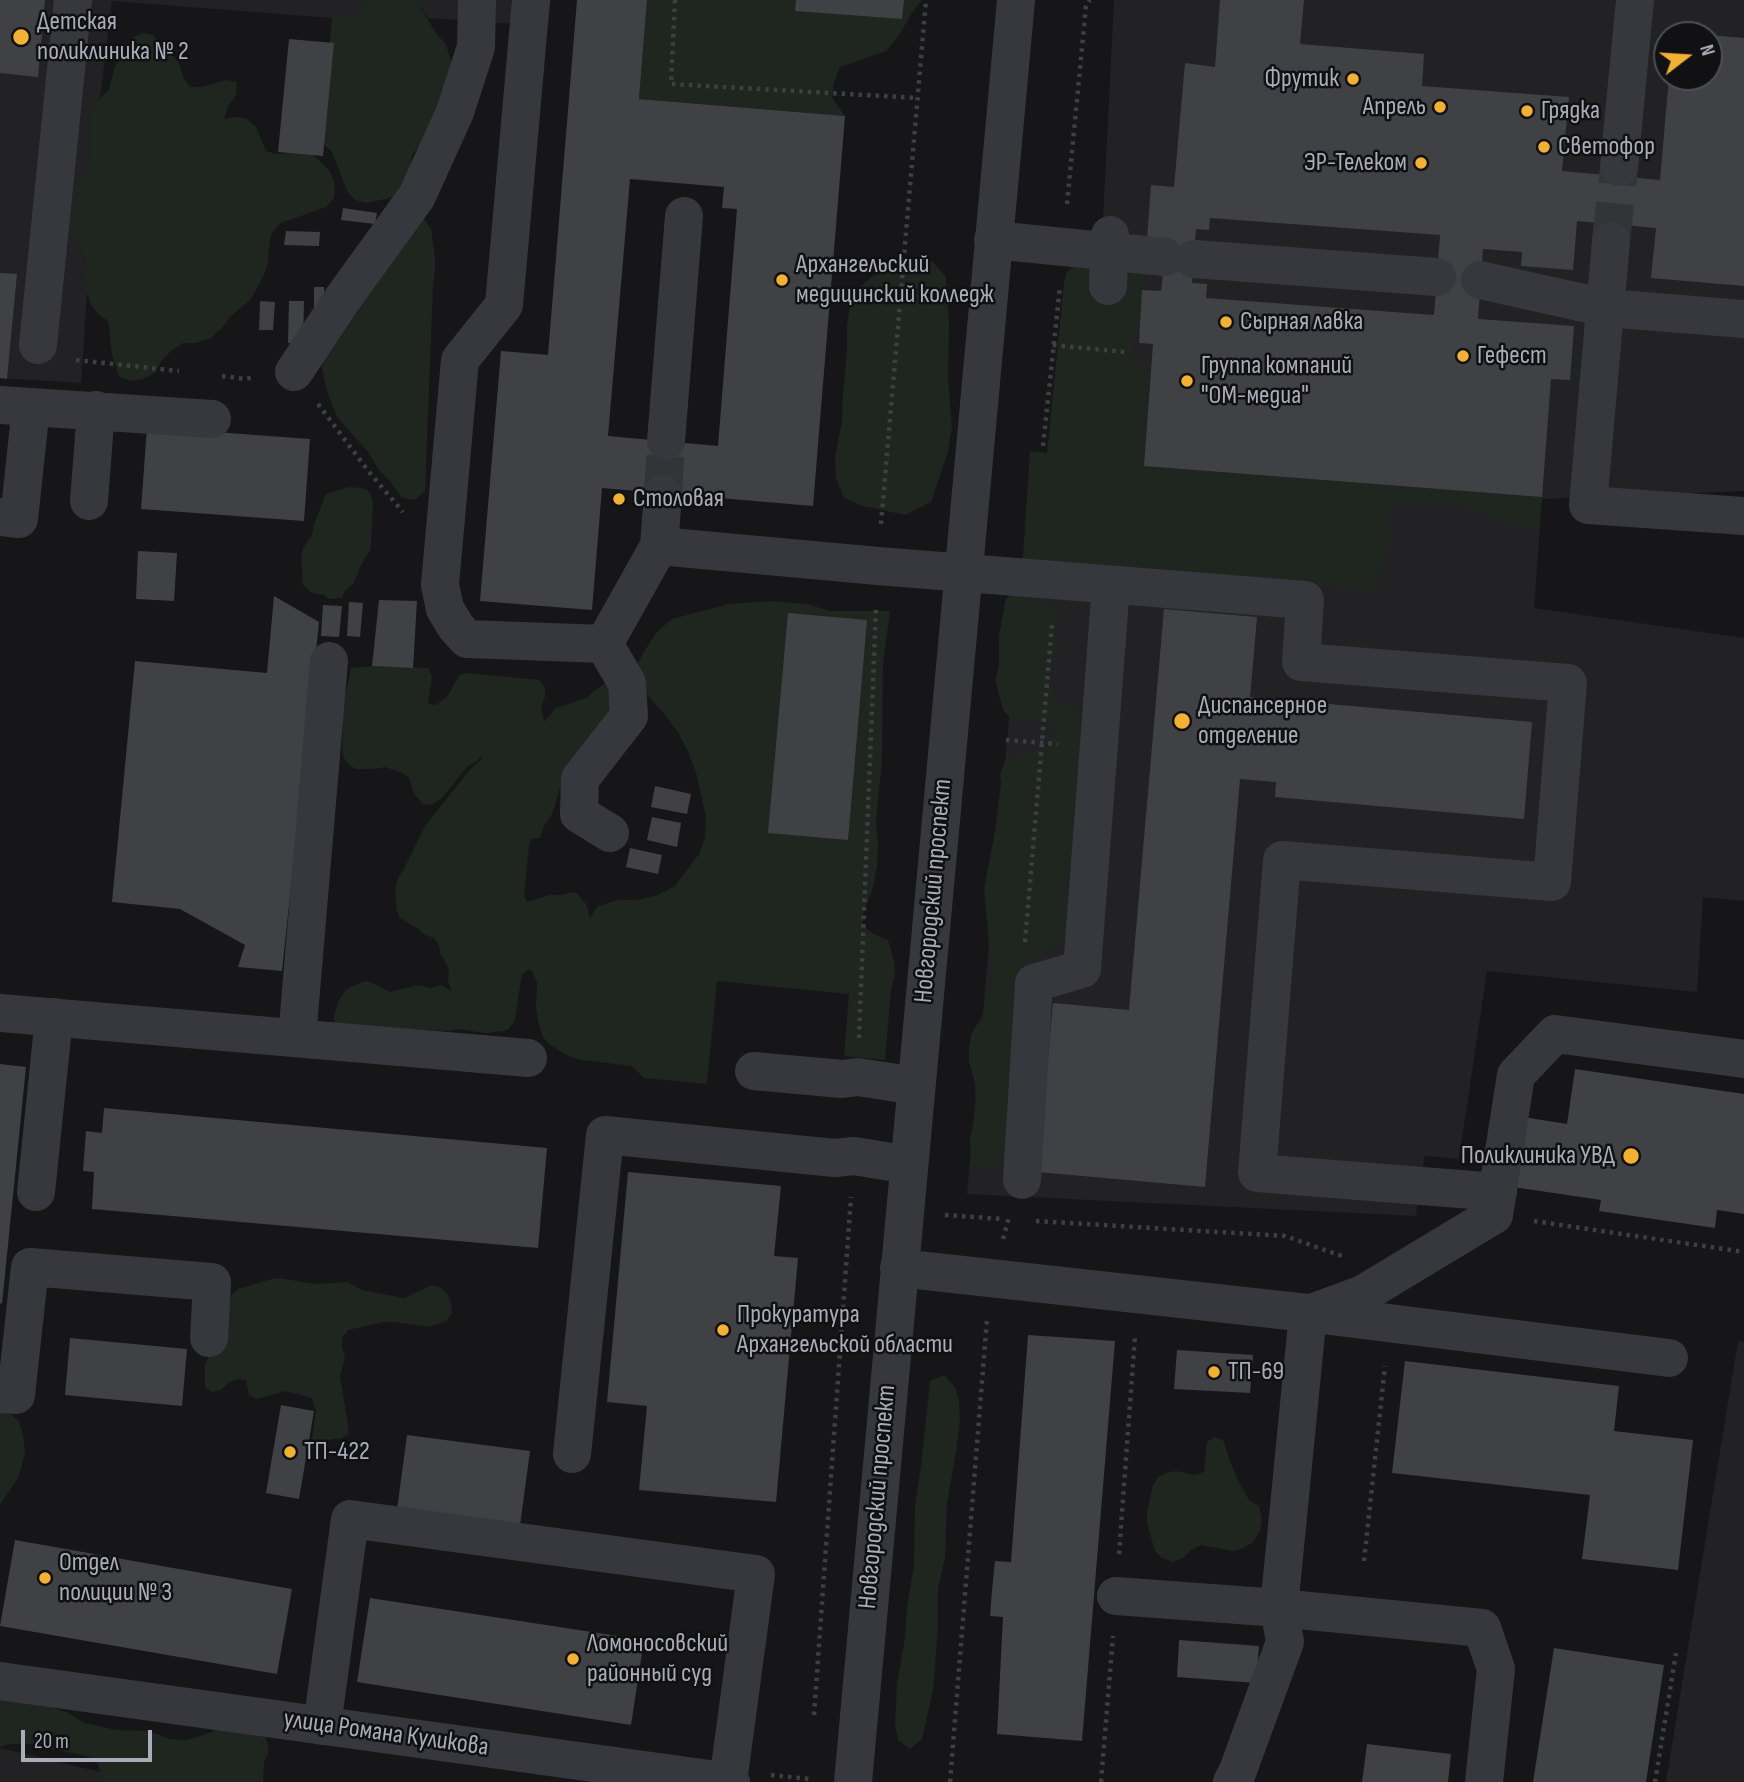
<!DOCTYPE html>
<html>
<head>
<meta charset="utf-8">
<style>
  body { margin:0 }
  #map { position:relative; width:1744px; height:1782px; overflow:hidden; background:#161618; font-family:"Sofia Sans Condensed",sans-serif }
  canvas { display:block }
  .north { position:absolute; left:1653px; top:21px; width:70px; height:70px; box-sizing:border-box; background:#111113; border:2px solid #4d4f55; border-radius:50%; rotate:73deg; font-size:19px; font-weight:700; line-height:28px; text-align:center; color:#a8adb8 }
  .north::after { content:''; display:block; margin:auto; width:24px; height:32px; background:#f2b134; clip-path:polygon(50% 0,100% 100%,50% 72%,0 100%) }
  .scale { position:absolute; left:21px; top:1730px; width:131px; height:32px; box-sizing:border-box; border:4px solid #a8adb8; border-top:0; padding-left:9px; font-size:21px; line-height:24px; white-space:nowrap; color:#a8adb8; -webkit-text-stroke:5px #111113; paint-order:stroke }
</style>
</head>
<body>
<div id="map">
<canvas width="1744" height="1782"></canvas>
<div class="north">N</div>
<div class="scale">20 m</div>
</div>
<script>
const g = document.querySelector('canvas').getContext('2d');
g.lineJoin = 'round';
function fill(path, color) { g.fillStyle = color; g.fill(path, 'evenodd'); }
const poly = rows => new Path2D(rows.map(r => 'M' + r).join(''));
function trace(path, color, width, dash) { g.strokeStyle = color; g.lineWidth = width; g.lineCap = dash ? 'butt' : 'round'; g.setLineDash(dash || []); g.stroke(path); }
function drawText(font, color, halo, rows, align = 'center') {
  g.font = font + ' "Sofia Sans Condensed",sans-serif'; g.lineWidth = 5; g.setLineDash([]); g.textBaseline = 'middle'; g.strokeStyle = halo; g.fillStyle = color; for (const [text, x, y, turn = 0] of rows) {
    g.save(); g.translate(x, y); g.rotate((+turn || 0) * Math.PI / 180); g.textAlign = isNaN(turn) ? turn : align; if (halo) g.strokeText(text, 0, 0); g.fillText(text, 0, 0); g.restore();
  }
}
fill(poly([
  [0,0,367,0,351,15,341,18,332,18,112,1,100,98,93,105,89,114,90,159,84,179,73,195,69,205,67,226,71,238,79,246,85,257,83,281,87,292,81,383,0,378],
  [416,0,550,0,548,26,428,18],
  [1114,0,1744,0,1744,491,1542,499,1534,608,1744,638,1744,901,1703,897,1697,992,1487,971,1459,1159,1425,1156,1419,1185,1416,1216,967,1194,1023,560,1030,451,1091,459],
  [1667,35,1709,35,1709,77,1667,77],
  [1738,1341,1744,1342,1744,1782,1666,1782],
  [0,1748,142,1782,0,1782]
]), '#222225');
fill(poly([
  [367,0,416,0,434,30,446,45,453,67,452,73,421,144,412,155,410,176,394,197,367,203,355,200,347,191,332,152,323,143,321,131,332,18,341,18,351,15],
  [647,0,922,0,911,14,900,34,886,51,840,67,834,83,832,98,845,116,639,99],
  [142,33,153,35,171,52,180,65,183,77,190,87,202,87,226,80,237,82,236,95,228,106,224,119,235,117,246,118,256,127,266,151,277,154,301,153,312,154,330,171,335,185,334,198,326,207,281,223,271,234,269,248,268,262,264,275,251,299,230,317,221,329,211,338,196,343,183,343,171,351,162,360,155,373,143,379,130,381,119,376,112,354,108,321,98,314,91,305,83,281,85,257,79,246,71,238,67,226,69,205,76,185,84,179,90,159,89,114,93,105,108,91,115,67,126,47,132,38],
  [424,219,431,229,435,257,435,271,433,286,425,491,415,500,402,498,389,480,380,472,368,452,337,417,328,394,320,359,413,225],
  [914,261,932,261,946,277,949,325,948,377,952,428,948,452,931,502,905,515,863,506,844,498,836,478,835,458,842,421,843,392,847,352,847,325,850,305,862,285,876,273,895,265],
  [1073,267,1146,272,1142,290,1140,328,1133,327,1130,361,1149,365,1144,466,1542,497,1539,528,1517,527,1473,509,1447,504,1415,501,1392,508,1387,517,1390,539,1389,550,1379,570,1375,590,1023,560,1030,451,1047,453,1064,283,1067,272],
  [349,487,361,488,367,490,371,495,373,502,371,545,370,551,362,563,354,583,345,591,342,598,329,599,324,595,312,593,303,585,301,558,303,548,312,535,314,524,326,494],
  [1029,589,1042,598,1058,621,1059,640,1053,660,1050,689,1054,697,1060,704,1076,709,1082,717,1080,726,1089,741,1074,805,1071,828,1074,858,1067,885,1069,906,1066,936,1060,943,1051,946,1026,962,1021,981,1009,1153,1004,1161,995,1166,985,1168,978,1167,971,1162,970,1139,976,1109,975,1084,969,1061,969,1046,972,1032,981,1019,990,996,991,966,984,888,994,837,1001,783,1000,775,1005,761,1012,757,1035,751,1049,745,1053,739,1055,732,1051,724,1044,721,1026,721,1010,717,1004,711,999,696,996,680,999,665,999,636,1005,602,1009,595],
  [770,601,808,604,829,611,890,611,883,665,882,761,876,821,878,844,877,867,872,891,863,912,863,926,874,934,888,940,894,961,895,975,891,989,885,1060,844,1056,849,994,717,981,707,1084,644,1078,632,1066,581,1060,568,1056,549,1044,543,1037,538,1021,536,1008,537,983,533,972,530,969,522,974,515,1020,509,1029,504,1031,485,1033,457,1029,451,1031,335,1026,334,1015,340,998,347,989,362,982,368,981,390,992,419,985,430,988,441,985,451,991,448,981,449,970,444,959,441,956,439,945,434,938,425,935,420,930,400,918,397,911,395,893,398,878,404,869,425,826,471,768,480,761,482,755,476,762,467,767,442,798,433,804,424,805,414,794,409,778,402,773,385,767,375,769,356,769,349,765,344,758,342,751,343,706,351,668,372,666,428,668,432,676,428,704,436,705,448,696,459,675,467,673,539,680,545,687,545,697,541,707,544,722,556,708,586,698,605,683,627,692,566,784,559,790,554,809,550,818,544,826,540,838,531,839,529,846,524,895,527,902,550,895,561,895,573,892,578,894,586,904,590,918,598,906,618,900,637,900,658,895,675,886,699,854,705,838,706,817,696,772,688,752,679,734,666,716,638,684,637,665,645,650,657,632,672,619,728,604],
  [280,1278,314,1284,348,1282,362,1290,404,1298,432,1285,440,1287,447,1293,451,1302,452,1312,447,1321,429,1327,394,1322,384,1322,348,1330,342,1338,342,1348,345,1357,340,1376,348,1425,348,1434,340,1439,332,1439,322,1443,316,1451,311,1447,316,1411,312,1398,285,1391,257,1399,249,1395,246,1380,237,1379,228,1383,221,1390,212,1392,205,1388,205,1364,212,1351,232,1294,238,1289,272,1279],
  [944,1375,955,1387,959,1402,960,1419,956,1452,947,1503,945,1558,938,1589,938,1627,933,1691,922,1739,910,1749,898,1740,895,1725,897,1684,905,1638,907,1606,914,1565,915,1506,921,1466,930,1381],
  [0,1411,8,1412,19,1421,23,1435,25,1453,19,1476,0,1505],
  [1214,1437,1223,1440,1230,1461,1239,1482,1249,1500,1259,1506,1262,1520,1260,1531,1253,1542,1244,1548,1233,1551,1201,1545,1191,1550,1183,1558,1173,1562,1162,1558,1155,1551,1147,1523,1147,1512,1153,1485,1158,1477,1166,1473,1176,1471,1195,1475,1204,1472,1207,1442],
  [0,1694,52,1707,68,1713,85,1723,116,1730,148,1731,170,1739,187,1740,197,1737,212,1732,218,1728,265,1735,268,1744,268,1754,264,1762,263,1782,95,1782,102,1776,96,1760,87,1756,56,1750,39,1744,11,1744,0,1747]
]), '#1e261f');
fill(poly([
  [0,0,45,0,38,77,0,73],
  [577,0,647,0,639,99,845,116,813,506,602,488,592,610,480,601,501,351,548,355],
  [630,179,724,187,722,208,737,209,718,446,608,436],
  [796,0,904,0,902,19,795,11],
  [1220,0,1304,0,1300,44,1424,54,1422,86,1569,97,1562,171,1660,180,1669,77,1709,77,1709,35,1744,38,1744,286,1651,278,1656,228,1577,221,1573,270,1521,266,1522,252,1483,249,1478,319,1574,326,1570,380,1551,379,1542,497,1144,466,1153,344,1139,343,1142,290,1161,291,1165,257,1147,239,1151,185,1174,187,1185,63,1215,67],
  [1210,218,1440,235,1434,315,1206,298,1207,284,1192,283,1196,229,1209,230],
  [289,39,334,43,323,156,278,152],
  [343,208,377,213,375,224,341,220],
  [286,231,320,232,319,246,284,245],
  [0,273,17,274,7,379,0,378],
  [314,287,324,287,324,315,314,315],
  [260,301,275,302,273,330,259,330],
  [289,301,304,301,303,343,288,343],
  [147,427,310,439,304,521,141,509],
  [138,551,177,553,174,601,136,599],
  [274,596,319,622,282,971,238,967,245,945,180,909,112,902,135,661,267,673],
  [379,600,417,601,413,668,372,666],
  [349,602,363,603,360,637,347,636],
  [323,605,342,606,339,637,321,636],
  [1164,609,1257,617,1250,697,1532,722,1524,819,1275,797,1276,782,1240,779,1205,1187,1038,1172,1053,1003,1129,1010],
  [788,613,867,620,848,840,768,833],
  [655,786,691,794,687,814,651,807],
  [652,817,681,823,677,847,647,840],
  [630,848,662,855,658,874,626,867],
  [0,1064,26,1067,2,1304,0,1303],
  [1575,1069,1744,1094,1744,1214,1717,1210,1715,1228,1599,1211,1601,1200,1513,1187,1523,1117,1567,1124],
  [104,1108,547,1148,538,1248,92,1209,94,1172,83,1171,86,1131,102,1133],
  [628,1172,781,1186,774,1256,798,1258,776,1502,639,1490,647,1406,607,1402],
  [1028,1335,1115,1341,1082,1741,997,1734,1003,1617,990,1616,992,1590,995,1561,1011,1562],
  [70,1338,187,1349,182,1406,65,1395],
  [1177,1350,1253,1355,1250,1393,1174,1389],
  [1405,1361,1619,1386,1614,1431,1693,1440,1678,1570,1582,1559,1590,1495,1392,1473],
  [281,1405,314,1411,299,1499,266,1493],
  [407,1435,530,1451,519,1533,396,1517],
  [15,1540,292,1589,277,1674,0,1626],
  [370,1598,644,1640,631,1725,357,1682],
  [1179,1640,1259,1646,1256,1683,1177,1677],
  [1554,1648,1664,1665,1646,1782,1533,1782],
  [1367,1744,1451,1754,1448,1782,1362,1782]
]), '#404145');
trace(poly([
  [1611,241,1619,167],
  [663,494,666,441]
]), '#333438', 38, [38, 19]);
trace(poly([
  [675,0,671,84,918,98],
  [1067,204,1086,6,1090,0],
  [1053,345,1125,352],
  [76,360,179,371],
  [222,376,245,379,255,377],
  [318,404,369,472,403,512],
  [1043,446,1060,286],
  [881,524,926,0],
  [1006,740,1058,744],
  [1025,942,1052,624,1053,625],
  [859,1038,876,606],
  [945,1215,1003,1219],
  [1036,1221,1285,1236,1342,1256],
  [1534,1221,1744,1252],
  [1003,1239,1009,1217],
  [1119,1554,1135,1336],
  [1364,1561,1385,1366],
  [814,1715,851,1197],
  [771,1775,809,1779,809,1776],
  [950,1782,987,1319],
  [1101,1782,1113,1636],
  [1655,1782,1676,1653]
]), '#3d3f44', 4.5, [3.5, 5]);
trace(poly([
  [531,0,504,305,460,360,440,585,445,609,456,627,467,639,604,644,659,546,663,494],
  [1619,167,1635,0],
  [993,240,1165,257],
  [1611,241,1588,505,1744,516],
  [1194,259,1437,277],
  [1480,280,1606,308,1744,319],
  [1108,286,1110,235],
  [38,345,73,0],
  [294,372,341,301,417,196,455,112,476,47,477,0],
  [0,405,212,419],
  [666,441,684,216],
  [89,501,96,410],
  [0,517,19,519,31,407],
  [659,546,878,566,1305,600,1301,662,1568,683,1552,882,1282,860,1257,1173,1498,1192],
  [604,644,627,683,629,716,580,779,579,814,610,833],
  [0,1013,528,1058],
  [297,1038,329,661],
  [754,1071,842,1079,858,1077,916,1086],
  [1022,1180,1034,983,1082,969,1111,585],
  [36,1192,54,1017],
  [899,1268,1308,1313,1669,1358],
  [1314,1312,1363,1294,1494,1215,1516,1075,1555,1034,1744,1059],
  [0,1394,16,1395,30,1267,212,1282,209,1338],
  [572,1454,605,1135,835,1158,854,1156,909,1165],
  [1116,1596,1279,1608,1482,1628,1496,1669,1484,1782],
  [0,1681,731,1782],
  [322,1726,350,1519,756,1574,728,1782],
  [853,1782,1016,0],
  [1232,1782,1237,1773,1285,1642,1279,1608,1308,1313]
]), '#37383d', 38);
for (const [x, y, r, color] of [
  [21,37,9,"#f2b134"],
  [1353,79,7,"#f2b134"],
  [1440,107,7,"#f2b134"],
  [1527,111,7,"#f2b134"],
  [1544,147,7,"#f2b134"],
  [1421,163,7,"#f2b134"],
  [782,280,7,"#f2b134"],
  [1226,322,7,"#f2b134"],
  [1463,356,7,"#f2b134"],
  [1187,381,7,"#f2b134"],
  [619,499,7,"#f2b134"],
  [1182,721,9,"#f2b134"],
  [1631,1156,9,"#f2b134"],
  [723,1330,7,"#f2b134"],
  [1214,1372,7,"#f2b134"],
  [290,1452,7,"#f2b134"],
  [45,1578,7,"#f2b134"],
  [573,1659,7,"#f2b134"]
]) { const dot = new Path2D(); dot.arc(x, y, r, 0, 2 * Math.PI); g.fillStyle = color; g.fill(dot); trace(dot, '#111113', 2.5); }
drawText('26px', '#a8adb8', '#111113', [
  ["Детская",37,22],
  ["поликлиника № 2",37,52],
  ["Фрутик",1339,79,"right"],
  ["Апрель",1426,107,"right"],
  ["Грядка",1541,111],
  ["Светофор",1558,147],
  ["ЭР-Телеком",1407,163,"right"],
  ["Архангельский",796,265],
  ["медицинский колледж",796,295],
  ["Сырная лавка",1240,322],
  ["Гефест",1477,356],
  ["Группа компаний",1201,366],
  ["\"ОМ-медиа\"",1201,396],
  ["Столовая",633,499],
  ["Диспансерное",1198,706],
  ["отделение",1198,736],
  ["Поликлиника УВД",1615,1156,"right"],
  ["Прокуратура",737,1315],
  ["Архангельской области",737,1345],
  ["ТП-69",1228,1372],
  ["ТП-422",304,1452],
  ["Отдел",59,1563],
  ["полиции № 3",59,1593],
  ["Ломоносовский",587,1644],
  ["районный cуд",587,1674]
], 'left');
drawText('26px', '#a8adb8', '#111113', [
  ["Новгородский проспект",934,891,-85],
  ["Новгородский проспект",878,1497,-85],
  ["улица Романа Куликова",386,1734,8]
]);
</script>
</body>
</html>
